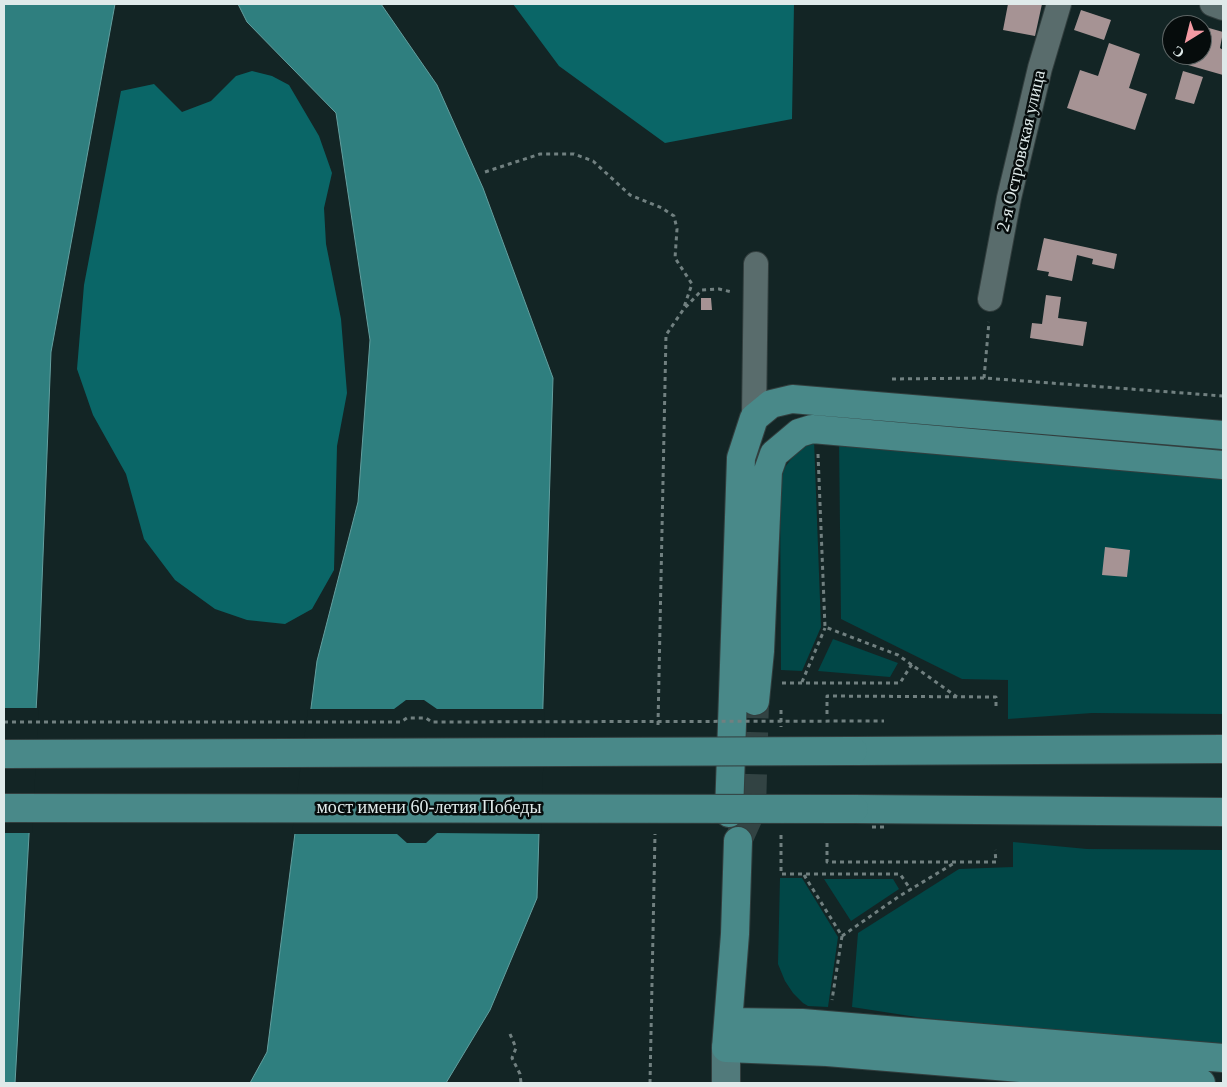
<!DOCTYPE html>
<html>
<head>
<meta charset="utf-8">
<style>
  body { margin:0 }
  #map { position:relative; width:1227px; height:1087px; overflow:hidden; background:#132525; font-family:"Times New Roman",serif }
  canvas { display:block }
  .frame { position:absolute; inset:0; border:5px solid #dfeaea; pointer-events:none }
  .north { position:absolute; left:1162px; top:15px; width:50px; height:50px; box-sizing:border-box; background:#060c0c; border:1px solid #5d6565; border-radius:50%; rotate:216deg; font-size:14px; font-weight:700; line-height:20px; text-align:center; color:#dfeaea }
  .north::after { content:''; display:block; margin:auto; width:18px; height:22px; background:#f49aa3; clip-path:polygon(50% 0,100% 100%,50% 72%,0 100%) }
</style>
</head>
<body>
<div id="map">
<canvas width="1227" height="1087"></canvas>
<div class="frame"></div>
<div class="north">С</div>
</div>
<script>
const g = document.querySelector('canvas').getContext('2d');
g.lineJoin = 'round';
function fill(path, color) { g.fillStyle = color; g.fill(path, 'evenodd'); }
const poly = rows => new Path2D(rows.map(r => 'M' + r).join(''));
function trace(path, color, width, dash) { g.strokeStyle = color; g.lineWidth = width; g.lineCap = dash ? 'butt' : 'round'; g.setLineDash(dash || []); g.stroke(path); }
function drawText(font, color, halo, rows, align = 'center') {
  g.font = font + ' "Times New Roman",serif'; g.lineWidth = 5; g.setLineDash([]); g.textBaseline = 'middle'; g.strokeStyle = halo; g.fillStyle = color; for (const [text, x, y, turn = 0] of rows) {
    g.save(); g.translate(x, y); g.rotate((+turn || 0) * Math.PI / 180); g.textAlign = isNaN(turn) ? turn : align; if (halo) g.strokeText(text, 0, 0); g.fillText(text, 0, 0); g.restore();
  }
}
fill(poly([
  [839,437,1223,474,1223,714,1092,713,1008,719,1008,680,962,679,841,619],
  [814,440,821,627,802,671,781,670,780,480,785,467,792,458,800,448],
  [833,639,898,663,890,677,818,671],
  [1013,842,1087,849,1223,850,1223,1045,923,1018,852,1007,858,933,959,869,1013,867],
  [780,878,802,878,838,937,828,1007,808,1006,803,1003,793,993,785,981,778,964],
  [824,879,893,879,899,889,851,921]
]), '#014747');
fill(poly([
  [513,4,794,4,792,119,665,143,559,66],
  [252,71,272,76,289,85,319,136,332,173,324,208,326,244,341,319,347,393,337,446,334,570,312,609,285,624,247,620,215,609,175,580,144,539,126,474,93,415,77,369,84,285,121,91,154,84,182,112,211,101,236,76]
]), '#0a6667');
const water = poly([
  [4,4,115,4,51,352,39,658,15,1083,4,1083,4,4],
  [238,4,381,4,437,85,483,188,553,378,537,898,490,1010,446,1083,250,1083,267,1052,317,661,358,502,370,340,336,113,247,22,238,4]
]);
fill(water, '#2f7f7f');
trace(water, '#649f9f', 1);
fill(poly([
  [406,700,424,700,437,709,545,709,541,834,437,833,426,843,407,843,397,834,292,834,308,709,394,709],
  [4,708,39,708,32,833,4,833]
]), '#132525');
fill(poly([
  [1008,4,1042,4,1035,36,1003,30],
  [1081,10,1111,20,1104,40,1074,30],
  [1202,26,1223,32,1220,48,1223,50,1223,75,1188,65,1191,55,1202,55],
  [1109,43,1140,54,1129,88,1147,94,1135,130,1067,108,1080,70,1098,76],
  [1183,71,1203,77,1194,104,1175,99],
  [1044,238,1117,254,1114,269,1092,264,1093,259,1077,255,1072,281,1048,276,1049,272,1037,270],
  [1046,295,1061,297,1058,318,1087,322,1083,346,1030,338,1032,323,1042,324],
  [701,298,711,298,712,310,701,310],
  [1105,547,1130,550,1127,577,1102,575]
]), '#a69394');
trace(poly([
  [738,841,752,810,755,701]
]), '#324343', 28, [28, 14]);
const street = poly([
  [1212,4,1223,8],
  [990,299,1009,198,1040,68,1059,4],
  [754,418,756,264]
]);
const secondary = poly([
  [726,1083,726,1048]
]);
const primary = poly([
  [755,701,760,651,768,471,774,454,799,433,812,429,1223,465],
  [853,751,1223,749],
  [854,809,1223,812],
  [729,813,741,458,754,418,771,404,792,399,1223,435],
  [738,841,735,934,726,1048,827,1052,1201,1083],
  [729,1022,802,1023,1223,1058]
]);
trace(street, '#323e3e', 26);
trace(secondary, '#323e3e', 30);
trace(primary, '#323e3e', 30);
trace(poly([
  [485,172,540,154,574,154,593,161,630,195,662,208,674,216,677,229,675,258,692,284,684,307],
  [984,378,989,322],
  [892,379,984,378,1223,396],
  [818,454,825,627,898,655,957,697],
  [802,682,825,628],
  [782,683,900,683,912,664],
  [781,710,781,727],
  [827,714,827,696,996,697,996,708],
  [658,725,666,335,683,310,702,290,719,289,732,292],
  [781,835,781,874,900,874,911,890],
  [827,843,827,862,996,862,995,850],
  [804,875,842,936,832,1000],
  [842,936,898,897,956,862],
  [510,1034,516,1048,512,1058,520,1074,521,1083],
  [650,1083,655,834]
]), '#718080', 3, [4, 4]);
trace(street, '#596c6c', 24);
trace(secondary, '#517a7b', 28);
trace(primary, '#498989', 28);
const primaryBridge = poly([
  [4,754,853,751],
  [4,808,854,809]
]);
trace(primaryBridge, '#323e3e', 30, []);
trace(poly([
  [4,722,401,722,407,718,426,718,432,722,884,721],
  [872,827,884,827]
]), '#718080', 3, [4, 4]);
trace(primaryBridge, '#498989', 28);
drawText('18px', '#dfeaea', '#060c0c', [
  ["2-я Островская улица",1022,151,-77],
  ["мост имени 60-летия Победы",429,808]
]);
</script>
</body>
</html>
